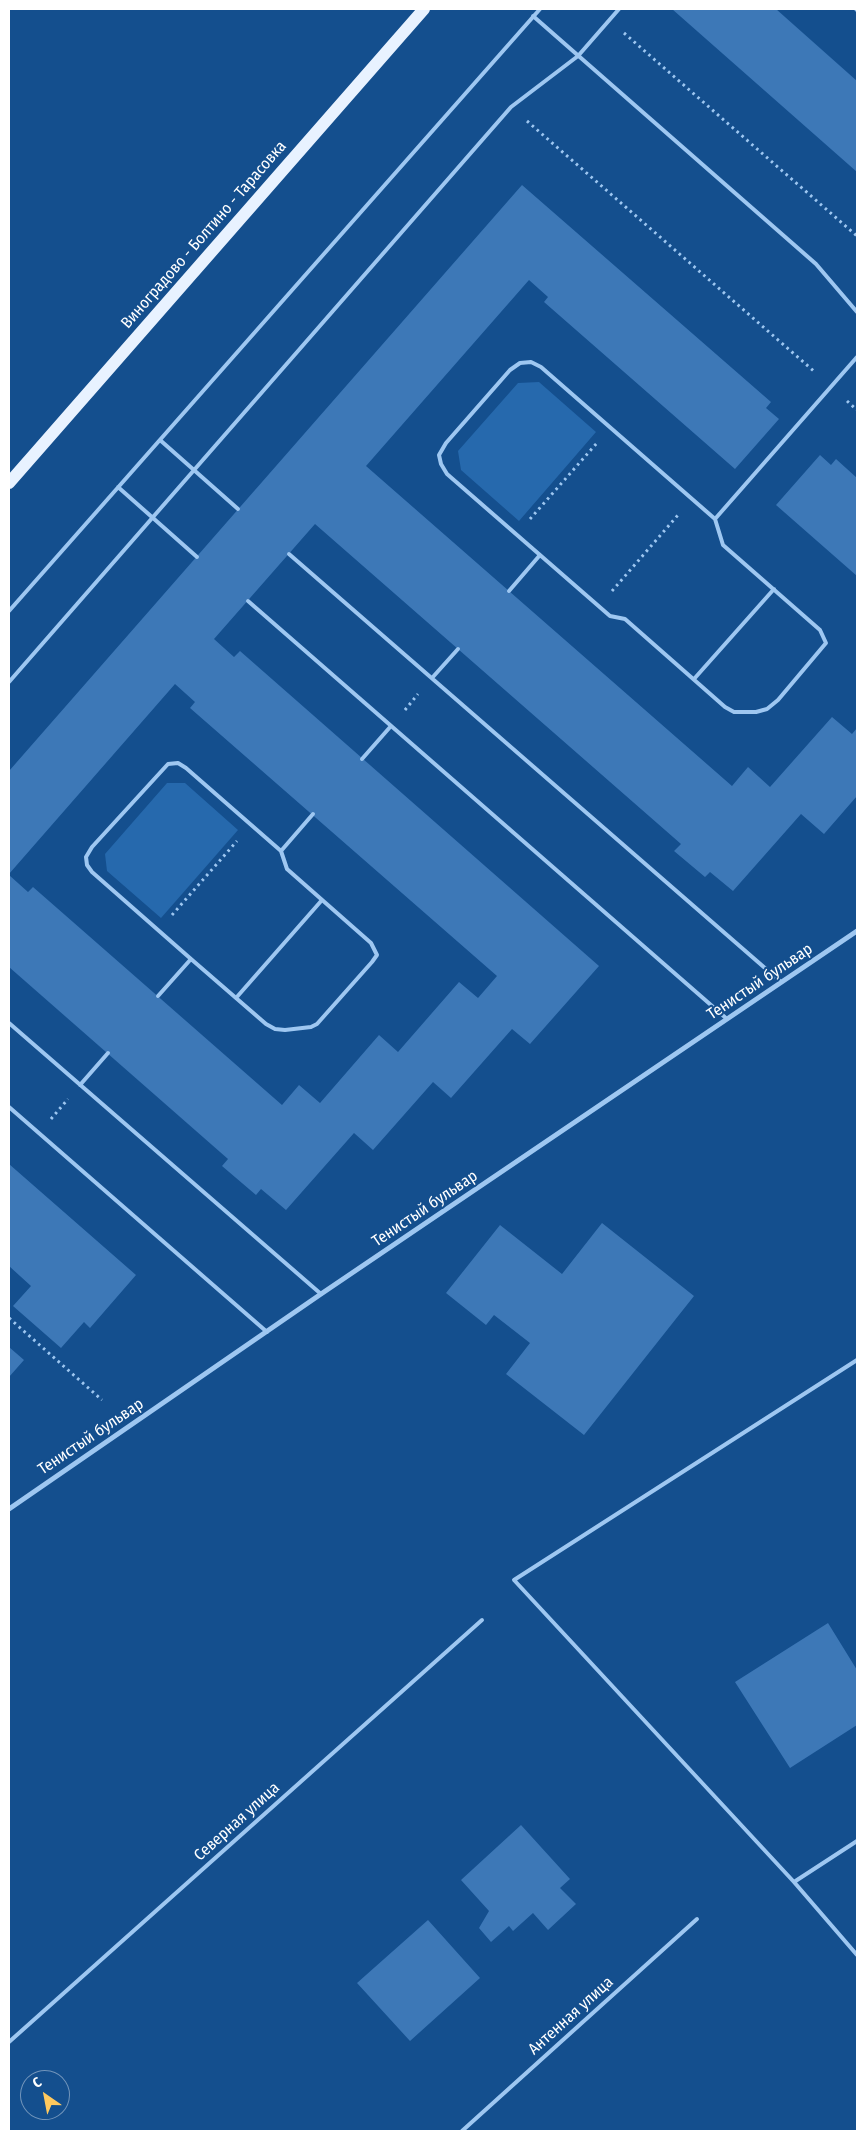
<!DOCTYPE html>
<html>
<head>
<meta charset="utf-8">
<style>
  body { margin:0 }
  #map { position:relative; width:866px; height:2140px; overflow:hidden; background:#144f8e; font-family:"Fira Sans Condensed",sans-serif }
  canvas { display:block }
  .frame { position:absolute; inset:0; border:10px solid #fff; pointer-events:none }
  .north { position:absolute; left:20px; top:2070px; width:50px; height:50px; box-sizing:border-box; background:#144f8e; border:1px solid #7295bb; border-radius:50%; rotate:327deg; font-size:14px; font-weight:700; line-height:20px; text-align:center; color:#fff }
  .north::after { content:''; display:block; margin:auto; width:18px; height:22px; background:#ffc95e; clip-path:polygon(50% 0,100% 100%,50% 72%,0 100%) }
</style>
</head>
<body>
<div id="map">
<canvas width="866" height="2140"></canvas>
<div class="frame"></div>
<div class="north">С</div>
</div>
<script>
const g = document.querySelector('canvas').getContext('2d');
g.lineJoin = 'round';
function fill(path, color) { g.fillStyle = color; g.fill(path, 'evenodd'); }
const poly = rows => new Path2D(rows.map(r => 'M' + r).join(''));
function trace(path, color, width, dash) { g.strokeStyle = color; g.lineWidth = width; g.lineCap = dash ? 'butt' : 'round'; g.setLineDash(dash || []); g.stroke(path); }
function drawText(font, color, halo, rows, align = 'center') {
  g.font = font + ' "Fira Sans Condensed",sans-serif'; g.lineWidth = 4; g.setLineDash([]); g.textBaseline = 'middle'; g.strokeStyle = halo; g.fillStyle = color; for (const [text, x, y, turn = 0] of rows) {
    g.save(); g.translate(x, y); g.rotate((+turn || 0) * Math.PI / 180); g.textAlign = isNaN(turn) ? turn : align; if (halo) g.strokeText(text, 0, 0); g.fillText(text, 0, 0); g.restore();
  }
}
fill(poly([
  [539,382,596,432,519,521,461,470,458,451,518,383],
  [167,783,185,783,238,830,161,918,107,871,105,854]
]), '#2669ad');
fill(poly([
  [672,9,776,9,857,81,857,172],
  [522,185,771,402,766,408,779,419,735,469,544,302,548,297,529,280,366,466,732,786,748,767,770,787,832,717,852,734,857,728,857,796,824,834,801,814,733,891,710,872,705,877,674,851,681,844,315,524,214,639,234,657,240,651,599,966,530,1044,512,1029,451,1098,433,1082,373,1150,354,1133,286,1210,261,1189,256,1195,222,1166,228,1159,9,967,9,875,28,892,33,887,282,1105,299,1085,320,1103,379,1035,398,1052,459,982,478,998,497,976,190,708,195,702,175,684,9,874,9,771],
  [820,455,831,465,836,459,857,478,857,576,776,505],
  [9,1164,136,1275,90,1328,84,1322,61,1348,13,1306,31,1286,9,1266],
  [602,1223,694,1296,584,1435,506,1374,530,1343,494,1315,486,1325,446,1293,500,1225,562,1274],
  [9,1347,24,1360,9,1377],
  [828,1623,857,1670,857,1725,790,1768,735,1682],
  [521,1825,570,1879,560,1888,576,1904,548,1930,533,1913,513,1931,509,1926,491,1942,479,1928,489,1911,461,1880],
  [428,1920,480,1978,410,2041,357,1983]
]), '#3d78b7');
trace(poly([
  [624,33,857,236],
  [527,121,816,373],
  [847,401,857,410],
  [530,519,597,443],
  [612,591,678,515],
  [405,710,418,694],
  [172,915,237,841],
  [51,1119,68,1099],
  [9,1318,102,1400]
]), '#9ec7f1', 3, [2.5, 4]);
trace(poly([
  [856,9,857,10],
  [533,16,816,264,857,312],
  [160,440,238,509],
  [118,487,197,557],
  [289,554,781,982],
  [540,555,610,616,625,619,725,707,734,712,756,712,767,709,778,700,826,643,820,630,723,545,715,519],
  [509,591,540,555,447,474,441,464,439,455,446,443,510,370,520,363,531,362,541,367,715,519,857,357],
  [248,601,727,1019],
  [9,611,540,9],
  [432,678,458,649],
  [694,679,774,589],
  [9,682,511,107,578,56,619,9],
  [362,759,391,726],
  [191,959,266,1024,275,1029,285,1030,311,1027,317,1024,372,962,377,955,371,943,287,869,281,851],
  [158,996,191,959,92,872,87,865,86,857,92,847,168,764,178,763,186,768,281,851,313,814],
  [236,998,322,900],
  [9,1023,321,1294],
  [80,1085,108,1053],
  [9,1107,267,1332],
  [857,1360,514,1580,794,1882,857,1955],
  [794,1882,857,1841],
  [9,2042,482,1620],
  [462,2131,697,1919]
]), '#9ec7f1', 4);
trace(poly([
  [9,1509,321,1294,857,931]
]), '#9ec7f1', 5);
trace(poly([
  [9,483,424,9]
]), '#e8f2ff', 12);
drawText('16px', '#fff', '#144f8e', [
  ["Виноградово - Болтино - Тарасовка",204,235,-49],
  ["Тенистый бульвар",760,982,-34],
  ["Тенистый бульвар",425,1209,-34],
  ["Тенистый бульвар",91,1437,-34],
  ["Северная улица",237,1822,-42],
  ["Антенная улица",571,2016,-42]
]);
</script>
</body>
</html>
